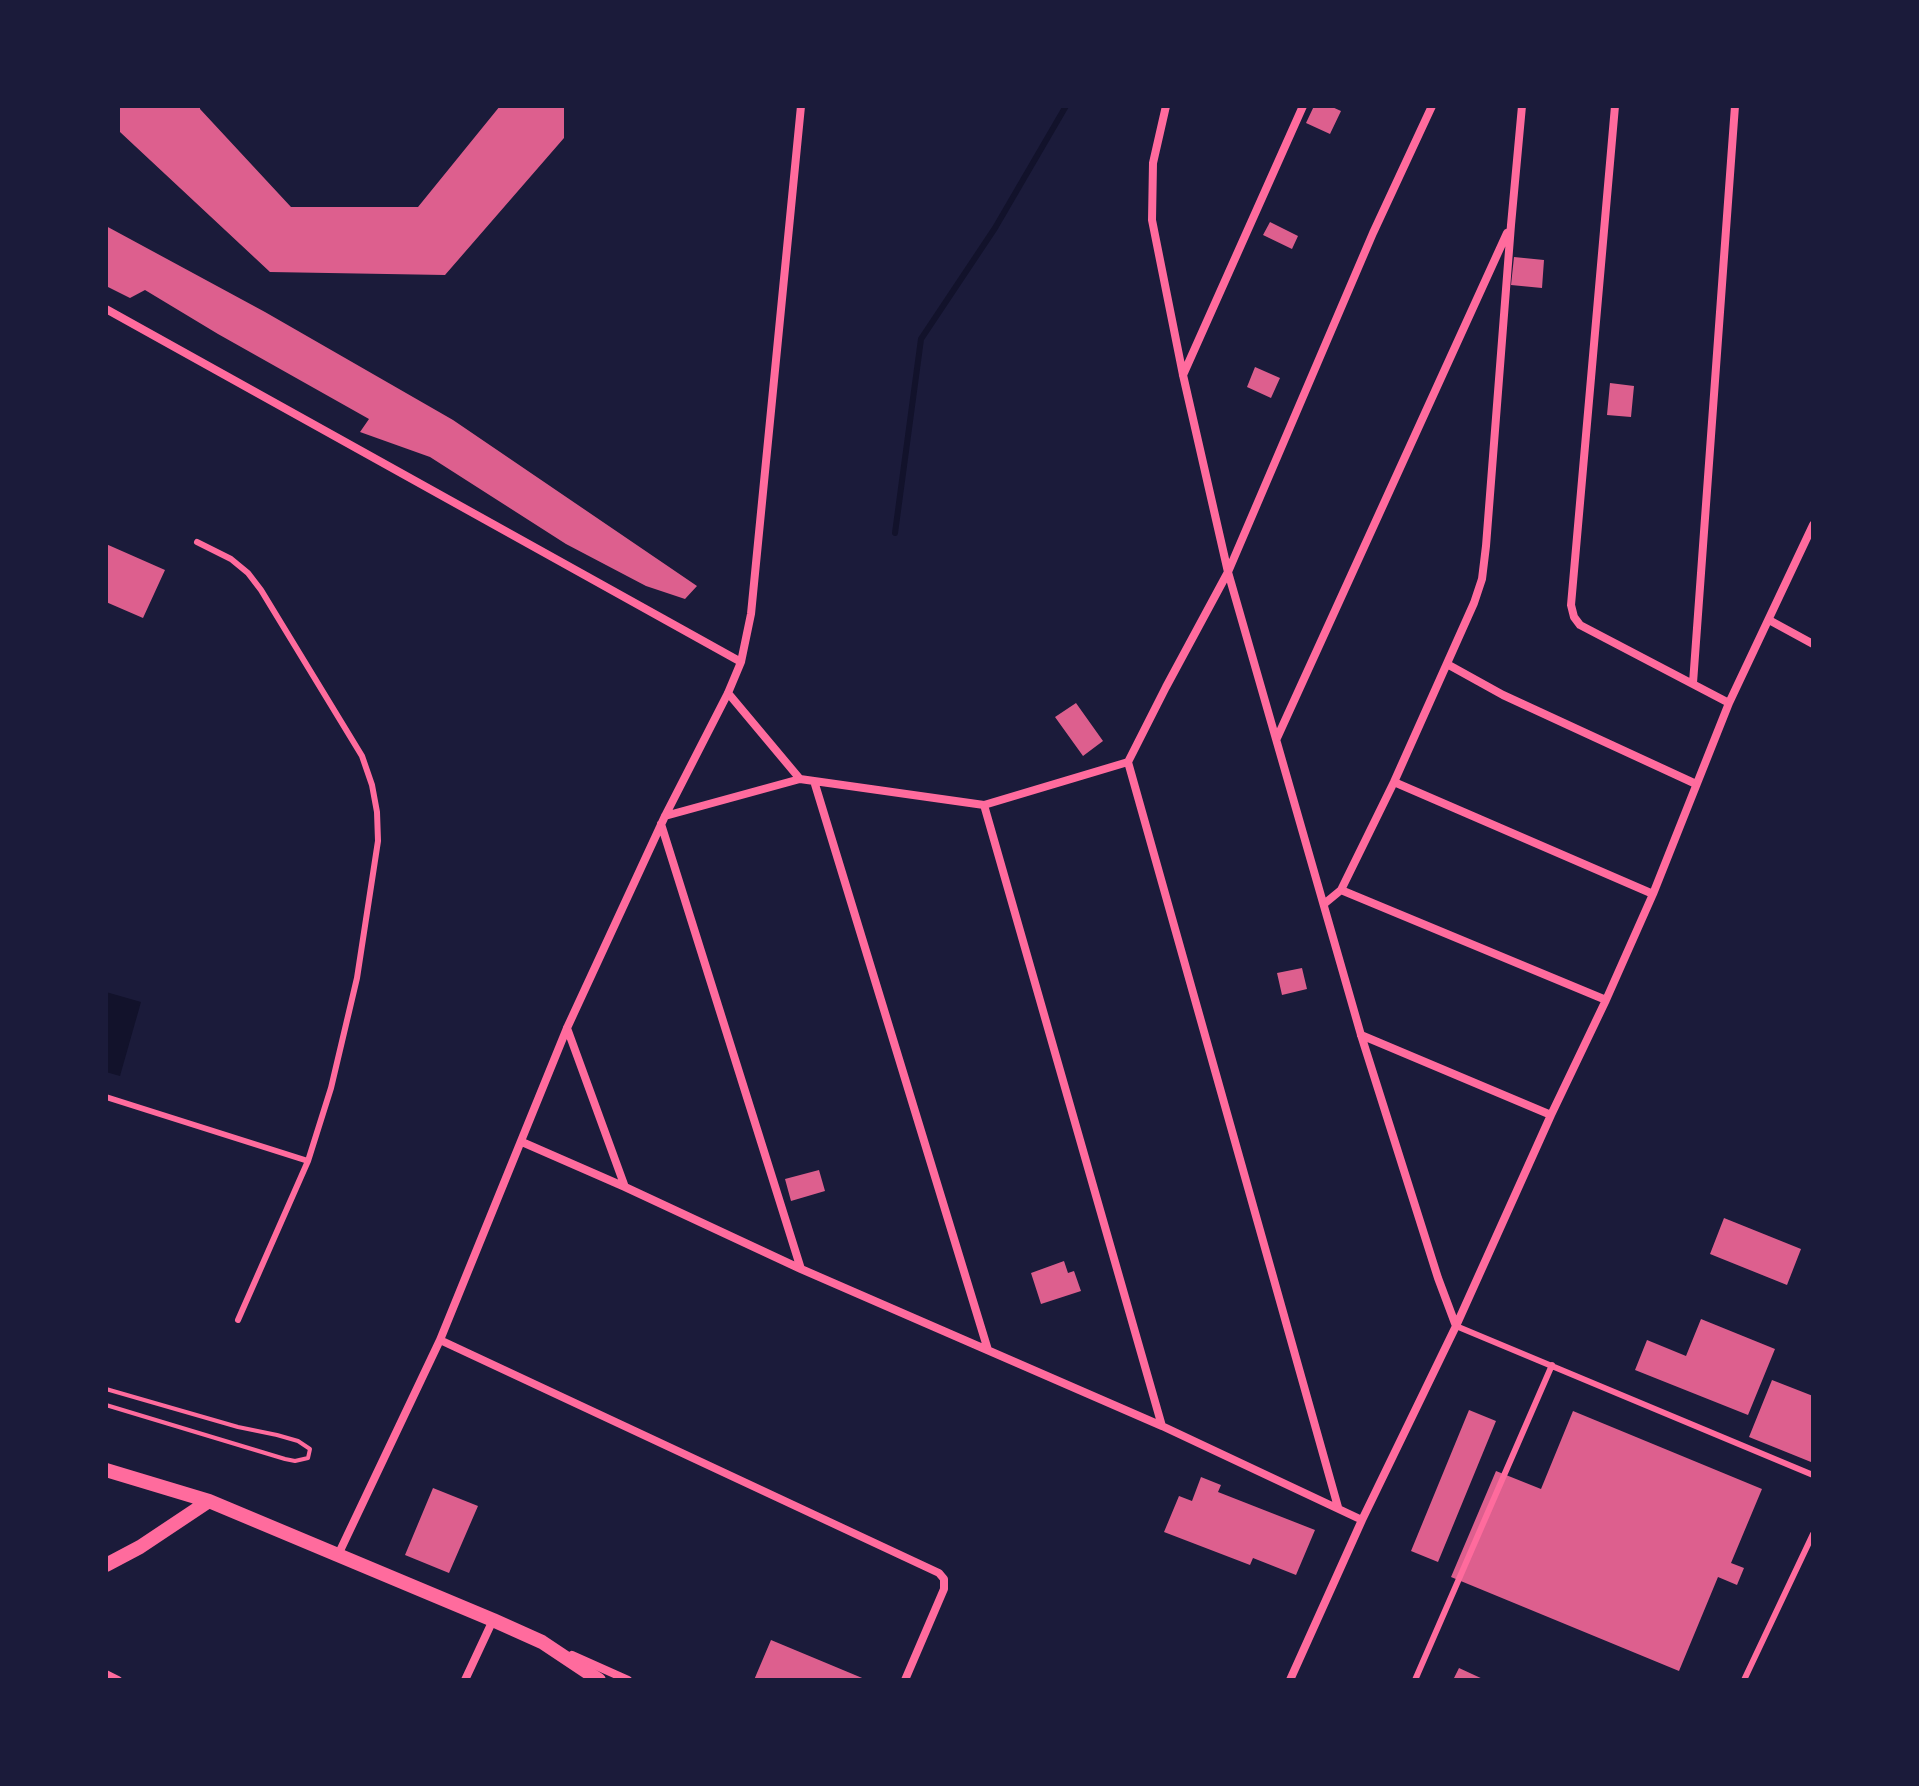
<!DOCTYPE html>
<html>
<head>
<meta charset="utf-8">
<style>
  body { margin:0 }
  #map { position:relative; width:1919px; height:1786px; overflow:hidden; background:#1b1b3a; font-family:Manrope,sans-serif }
  canvas { display:block }
  .frame { position:absolute; inset:0; border:108px solid #1b1b3a; pointer-events:none }
</style>
</head>
<body>
<div id="map">
<canvas width="1919" height="1786"></canvas>
<div class="frame"></div>
</div>
<script>
const g = document.querySelector('canvas').getContext('2d');
g.lineJoin = 'round';
function fill(path, color) { g.fillStyle = color; g.fill(path, 'evenodd'); }
const poly = rows => new Path2D(rows.map(r => 'M' + r).join(''));
function trace(path, color, width, dash) { g.strokeStyle = color; g.lineWidth = width; g.lineCap = dash ? 'butt' : 'round'; g.setLineDash(dash || []); g.stroke(path); }
fill(poly([
  [106,992,141,1002,120,1076,106,1072]
]), '#12122b');
trace(poly([
  [895,533,921,339,995,228,1066,106]
]), '#12122b', 6);
fill(poly([
  [120,106,200,106,200,109,291,207,418,207,500,106,564,106,564,138,445,275,270,272,120,132],
  [1314,106,1330,106,1341,111,1330,134,1306,123],
  [1270,222,1298,236,1292,249,1263,235],
  [106,226,265,312,453,420,697,586,685,599,646,586,566,544,430,457,360,432,369,419,218,334,145,290,130,298,106,286],
  [1514,257,1544,260,1542,288,1511,285],
  [1255,367,1280,378,1271,398,1247,387],
  [1610,383,1634,386,1631,417,1607,415],
  [106,544,165,570,143,618,106,602],
  [1076,703,1103,741,1083,756,1055,717],
  [1302,968,1307,989,1282,995,1277,973],
  [819,1170,825,1191,791,1201,785,1179],
  [1724,1218,1801,1249,1787,1285,1710,1254],
  [1064,1261,1068,1273,1074,1271,1081,1291,1041,1304,1031,1273],
  [1701,1319,1775,1349,1748,1415,1635,1370,1647,1340,1686,1356],
  [1772,1380,1813,1396,1813,1458,1811,1462,1749,1437],
  [1469,1410,1496,1421,1438,1562,1411,1551],
  [1573,1411,1762,1489,1731,1563,1744,1568,1737,1585,1718,1577,1679,1671,1451,1577,1496,1471,1541,1489],
  [1201,1477,1221,1485,1218,1492,1315,1530,1296,1575,1253,1558,1250,1565,1164,1532,1179,1496,1192,1501],
  [433,1488,478,1506,449,1573,405,1555],
  [771,1640,867,1680,754,1680],
  [1459,1668,1485,1680,1453,1680]
]), '#dd5f8e');
trace(poly([
  [106,1389,238,1427,277,1435,298,1441,310,1449,308,1458,295,1461,285,1459,106,1405]
]), '#ff6b9d', 4);
trace(poly([
  [197,542,231,559,248,573,261,590,362,756,372,785,377,812,378,841,357,978,331,1088,308,1161,238,1320],
  [106,1097,308,1161],
  [1456,1326,1813,1475],
  [1415,1680,1552,1365],
  [1744,1680,1813,1534]
]), '#ff6b9d', 6);
trace(poly([
  [1166,106,1153,163,1152,220,1183,375,1228,572,1361,1035,1438,1278,1456,1326],
  [1615,106,1571,605,1574,617,1580,625,1729,703],
  [106,309,741,662],
  [1183,375,1303,106],
  [1769,620,1813,644],
  [1447,664,1503,695,1696,784],
  [1693,683,1735,106],
  [728,693,800,779],
  [1277,738,1507,233],
  [1128,762,1338,1507],
  [814,781,988,1350],
  [1394,782,1653,894],
  [984,805,1162,1426],
  [665,816,800,779,984,805,1128,762,1166,687,1228,572,1373,233,1432,106],
  [661,824,801,1269],
  [1341,890,1606,1000],
  [1324,904,1341,890,1394,782,1474,603,1482,579,1486,546,1511,225,1522,106],
  [567,1028,625,1187],
  [1361,1035,1551,1115],
  [522,1142,625,1187,801,1269,1162,1426,1362,1520],
  [440,1340,939,1573,944,1579,944,1589,905,1680],
  [338,1555,440,1340,567,1028,665,816,728,693,741,662,751,614,801,106],
  [572,1655,628,1680],
  [106,1674,118,1680],
  [465,1680,493,1620],
  [1290,1680,1362,1520,1456,1326,1551,1115,1606,1000,1653,894,1729,703,1813,525]
]), '#ff6b9d', 8);
trace(poly([
  [106,1470,209,1501,493,1620,542,1642,599,1680],
  [106,1565,140,1547,209,1501]
]), '#ff6b9d', 14);
</script>
</body>
</html>
